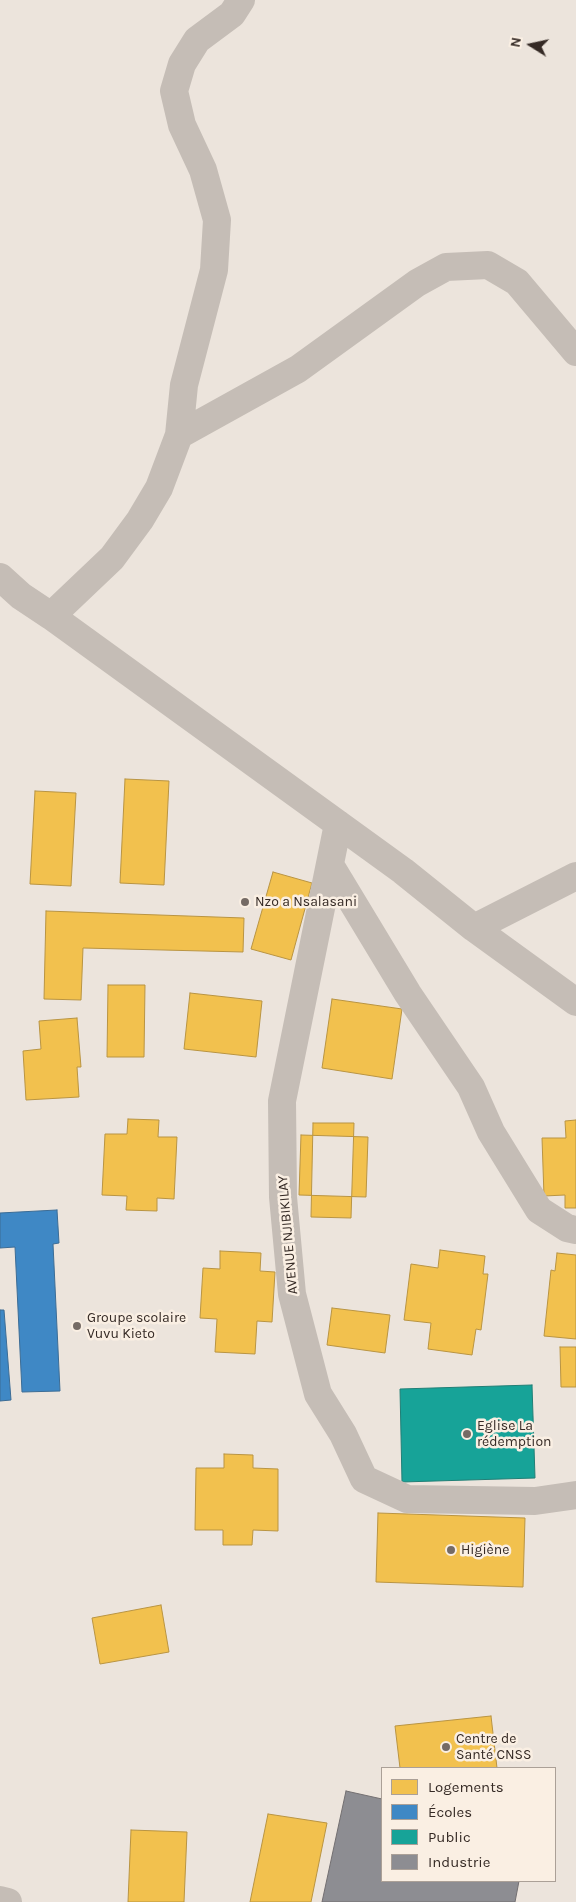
<!DOCTYPE html>
<html>
<head>
<meta charset="utf-8">
<style>
  body { margin:0 }
  #map { position:relative; width:576px; height:1902px; overflow:hidden; background:#ece4dc; font-family:Karla,sans-serif }
  canvas { display:block }
  .legend { position:absolute; left:381px; top:1767px; width:175px; height:115px; box-sizing:border-box; background:#faefe3; border:1px solid #aba097; margin:0; padding:6px 9px; list-style:none; font-size:15px; color:#352a25 }
  .legend li { display:flex; align-items:center; gap:10px; height:25px }
  .legend b { width:25px; border:1px solid #aba097 }
  .north { position:absolute; left:506px; top:20px; width:50px; height:50px; -webkit-text-stroke:4px #faefe3; paint-order:stroke; rotate:280deg; font-size:14px; font-weight:700; line-height:20px; text-align:center; color:#352a25 }
  .north::after { content:''; display:block; margin:auto; width:18px; height:22px; background:#352a25; clip-path:polygon(50% 0,100% 100%,50% 72%,0 100%) }
</style>
</head>
<body>
<div id="map">
<canvas width="576" height="1902"></canvas>
<ul class="legend">
<li><b style="height:14px;background:#f2c14e"></b>Logements</li>
<li><b style="height:14px;background:#3f88c5"></b>Écoles</li>
<li><b style="height:14px;background:#17a398"></b>Public</li>
<li><b style="height:14px;background:#8d8d92"></b>Industrie</li>
</ul>
<div class="north">N</div>
</div>
<script>
const g = document.querySelector('canvas').getContext('2d');
g.lineJoin = 'round';
function fill(path, color) { g.fillStyle = color; g.fill(path, 'evenodd'); }
const poly = rows => new Path2D(rows.map(r => 'M' + r).join(''));
function trace(path, color, width, dash) { g.strokeStyle = color; g.lineWidth = width; g.lineCap = dash ? 'butt' : 'round'; g.setLineDash(dash || []); g.stroke(path); }
function drawText(font, color, halo, rows, align = 'center') {
  g.font = font + ' Karla,sans-serif'; g.lineWidth = 5; g.setLineDash([]); g.textBaseline = 'middle'; g.strokeStyle = halo; g.fillStyle = color; for (const [text, x, y, turn = 0] of rows) {
    g.save(); g.translate(x, y); g.rotate((+turn || 0) * Math.PI / 180); g.textAlign = isNaN(turn) ? turn : align; if (halo) g.strokeText(text, 0, 0); g.fillText(text, 0, 0); g.restore();
  }
}
const homes = poly([
  [125,779,169,781,164,885,120,883,125,779],
  [35,791,76,793,71,886,30,884,35,791],
  [273,872,312,883,291,960,251,949,273,872],
  [46,911,244,918,243,952,83,948,81,1000,44,999,46,911],
  [108,985,145,985,144,1057,107,1057,108,985],
  [190,993,262,1001,256,1057,184,1049,190,993],
  [332,999,402,1009,392,1079,322,1068,332,999],
  [77,1018,81,1067,77,1067,79,1097,26,1100,23,1051,41,1049,39,1021,77,1018],
  [128,1119,159,1120,158,1137,177,1137,174,1199,157,1198,157,1211,126,1210,127,1196,102,1195,105,1134,127,1134,128,1119],
  [576,1120,576,1208,565,1208,565,1195,544,1196,542,1138,566,1138,565,1121,576,1120],
  [313,1123,354,1123,351,1218,311,1217,313,1123],
  [301,1135,368,1137,366,1197,299,1195,301,1135],
  [440,1250,485,1256,483,1274,488,1274,481,1330,476,1329,472,1355,428,1349,431,1323,404,1320,411,1264,438,1268,440,1250],
  [220,1251,261,1253,260,1271,275,1272,272,1322,257,1321,255,1354,215,1352,217,1319,200,1318,203,1268,220,1269,220,1251],
  [557,1253,576,1255,576,1339,544,1336,551,1270,555,1271,557,1253],
  [332,1308,390,1315,385,1353,327,1345,332,1308],
  [560,1347,576,1347,576,1387,561,1387,560,1347],
  [224,1454,253,1455,253,1468,278,1469,278,1531,253,1530,252,1545,223,1545,223,1530,195,1530,196,1468,224,1468,224,1454],
  [378,1513,525,1518,523,1587,376,1582,378,1513],
  [161,1605,169,1652,100,1664,92,1618,161,1605],
  [491,1716,497,1768,400,1768,395,1726,491,1716],
  [268,1814,327,1823,311,1902,250,1902,268,1814],
  [131,1830,187,1832,184,1902,128,1902,131,1830]
]);
fill(homes, '#f2c14e');
trace(homes, '#b99442', 1);
const schools = poly([
  [57,1210,59,1243,53,1244,60,1391,22,1392,15,1247,0,1248,0,1213,57,1210],
  [0,1310,4,1310,11,1400,0,1401,0,1310]
]);
fill(schools, '#3f88c5');
trace(schools, '#3c6c95', 1);
const public = poly([
  [532,1385,535,1478,402,1482,400,1389,532,1385]
]);
fill(public, '#17a398');
trace(public, '#207f76', 1);
const industry = poly([
  [346,1791,382,1799,382,1881,519,1881,515,1902,322,1902,346,1791]
]);
fill(industry, '#8d8d92');
trace(industry, '#736f71', 1);
trace(poly([
  [179,435,298,369,417,283,446,267,488,265,517,282,576,352],
  [0,577,21,596,51,616,403,871,474,928,576,1002],
  [51,616,112,558,140,520,159,488,179,435,184,385,214,270,217,220,203,170,182,125,174,91,182,64,197,40,232,14,241,0],
  [338,824,282,1101,283,1197,292,1294,318,1394,343,1434,364,1479,407,1499,535,1501,576,1495],
  [330,865,408,994,471,1087,491,1132,539,1210,567,1228,576,1230],
  [474,928,576,876],
  [0,1900,8,1902]
]), '#c5bdb6', 28);
for (const [x, y, r, color] of [
  [245,902,5,"#756b65"],
  [77,1326,5,"#756b65"],
  [467,1434,5,"#756b65"],
  [451,1550,5,"#756b65"],
  [446,1747,5,"#756b65"]
]) { const dot = new Path2D(); dot.arc(x, y, r, 0, 2 * Math.PI); g.fillStyle = color; g.fill(dot); trace(dot, '#faefe3', 2); }
drawText('14px', '#352a25', '#faefe3', [
  ["Nzo a Nsalasani",255,902],
  ["Groupe scolaire",87,1318],
  ["Vuvu Kieto",87,1334],
  ["Eglise La",477,1426],
  ["rédemption",477,1442],
  ["Higiène",461,1550],
  ["Centre de",456,1739],
  ["Santé CNSS",456,1755]
], 'left');
drawText('14px', '#352a25', '#faefe3', [
  ["AVENUE NJIBIKILAY",288,1235,-95]
]);
</script>
</body>
</html>
